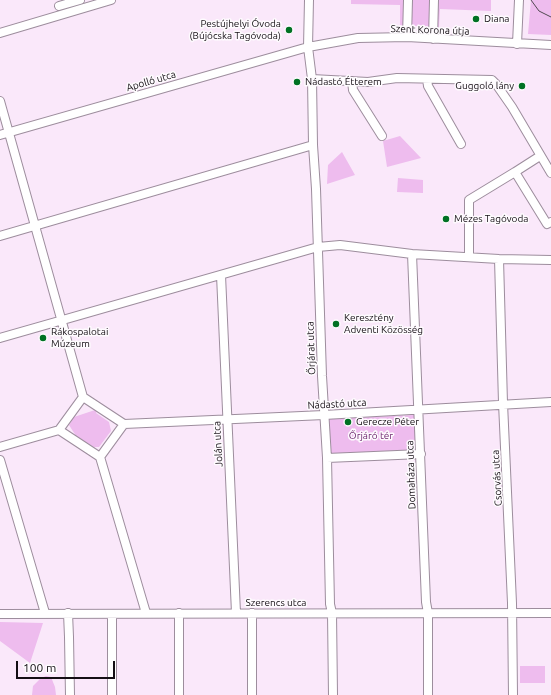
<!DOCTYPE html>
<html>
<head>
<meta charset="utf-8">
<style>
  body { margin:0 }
  #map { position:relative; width:551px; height:695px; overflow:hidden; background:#fae8fa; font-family:Ubuntu,sans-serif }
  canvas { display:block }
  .scale { position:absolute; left:16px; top:661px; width:99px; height:18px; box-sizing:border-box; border:2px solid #140e14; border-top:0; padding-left:5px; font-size:12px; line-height:14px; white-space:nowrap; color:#140e14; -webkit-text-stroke:3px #fefbfe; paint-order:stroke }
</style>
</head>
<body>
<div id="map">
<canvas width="551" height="695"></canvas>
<div class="scale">100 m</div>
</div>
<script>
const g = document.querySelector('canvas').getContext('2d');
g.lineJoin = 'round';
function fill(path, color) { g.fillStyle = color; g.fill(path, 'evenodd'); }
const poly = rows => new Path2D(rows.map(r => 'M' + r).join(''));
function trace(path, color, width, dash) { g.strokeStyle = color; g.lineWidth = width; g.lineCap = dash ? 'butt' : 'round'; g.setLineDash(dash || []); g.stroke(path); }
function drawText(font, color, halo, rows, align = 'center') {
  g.font = font + ' Ubuntu,sans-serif'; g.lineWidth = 3; g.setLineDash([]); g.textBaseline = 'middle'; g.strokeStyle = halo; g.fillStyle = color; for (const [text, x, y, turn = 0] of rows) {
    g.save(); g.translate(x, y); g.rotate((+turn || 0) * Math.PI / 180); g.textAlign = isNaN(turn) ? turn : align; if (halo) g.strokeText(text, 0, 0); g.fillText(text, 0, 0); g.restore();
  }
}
fill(poly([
  [351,0,491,0,491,11,440,9,439,27,400,25,400,5,351,4],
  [531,0,551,0,551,35,528,34],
  [400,136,421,158,387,167,383,141],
  [342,152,355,175,327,184,328,165],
  [398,178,423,180,423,193,397,192],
  [95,410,97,411,96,413,109,422,111,431,99,447,94,447,76,436,69,425,74,417],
  [414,415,416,452,329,456,327,419],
  [0,622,43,623,30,663,0,641],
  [520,666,545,666,545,683,520,683],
  [46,676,51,677,55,687,56,695,32,695,33,686,41,678]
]), '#eebcee');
const minor = poly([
  [309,0,308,47,312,79,313,145,316,189,322,376,327,458,330,604,332,613,333,695],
  [59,6,80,0],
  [0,33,111,0],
  [407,37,408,0],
  [433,39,434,0],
  [517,44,519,0],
  [312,79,368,82,397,78,492,80,496,84,512,107,551,173],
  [427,79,428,86,461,144],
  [352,81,353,90,382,136],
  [0,101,83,397],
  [0,135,308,47,358,38,407,37,551,45],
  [540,156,515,172,547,224,551,222],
  [0,236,313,145],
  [412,254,426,602,428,613,428,695],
  [469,257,469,200,515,172],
  [499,259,503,403,512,603,513,695],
  [221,275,236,613],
  [0,338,318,247,340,245,412,254,499,259,551,260],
  [83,397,124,424,100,457],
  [124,424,324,415,551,402],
  [59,430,100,457],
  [59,430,83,397],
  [0,447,59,430],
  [100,457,146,613],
  [327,458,421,454],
  [0,460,45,613],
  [68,613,69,637,70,695],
  [0,614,551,613],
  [112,615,112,695],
  [179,695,179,613],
  [252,695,252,613]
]);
trace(minor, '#9d8d9d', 10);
trace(minor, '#fff', 8);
trace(poly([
  [531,0,539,11,551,17]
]), '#524952', 1);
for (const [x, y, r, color] of [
  [476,19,4,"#007123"],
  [289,30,4,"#007123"],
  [297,82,4,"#007123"],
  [522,86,4,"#007123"],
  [446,219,4,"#007123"],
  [336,324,4,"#007123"],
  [43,338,4,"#007123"],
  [348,422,4,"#007123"]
]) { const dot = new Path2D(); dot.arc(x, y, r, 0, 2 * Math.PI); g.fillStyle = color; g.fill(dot); trace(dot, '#fefbfe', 1.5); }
drawText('10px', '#140e14', '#fefbfe', [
  ["Diana",484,19],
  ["Pestújhelyi Óvoda",281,24,"right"],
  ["(Bújócska Tagóvoda)",281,36,"right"],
  ["Nádastó Étterem",305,82],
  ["Guggoló lány",514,86,"right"],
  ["Mézes Tagóvoda",454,219],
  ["Keresztény",344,318],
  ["Adventi Közösség",344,330],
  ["Rákospalotai",51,332],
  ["Múzeum",51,344],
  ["Gerecze Péter",356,422]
], 'left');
drawText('10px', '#140e14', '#fefbfe', [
  ["Szent Korona útja",430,30,2],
  ["Apolló utca",151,81,-16],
  ["Őrjárat utca",311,348,-92],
  ["Nádastó utca",337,404,-3],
  ["Jolán utca",218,444,-93],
  ["Domaháza utca",411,475,-92],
  ["Csorvás utca",497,478,-93],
  ["Szerencs utca",276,603]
]);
drawText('10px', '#6d276f', '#fefbfe', [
  ["Őrjáró tér",371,436]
]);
</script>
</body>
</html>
